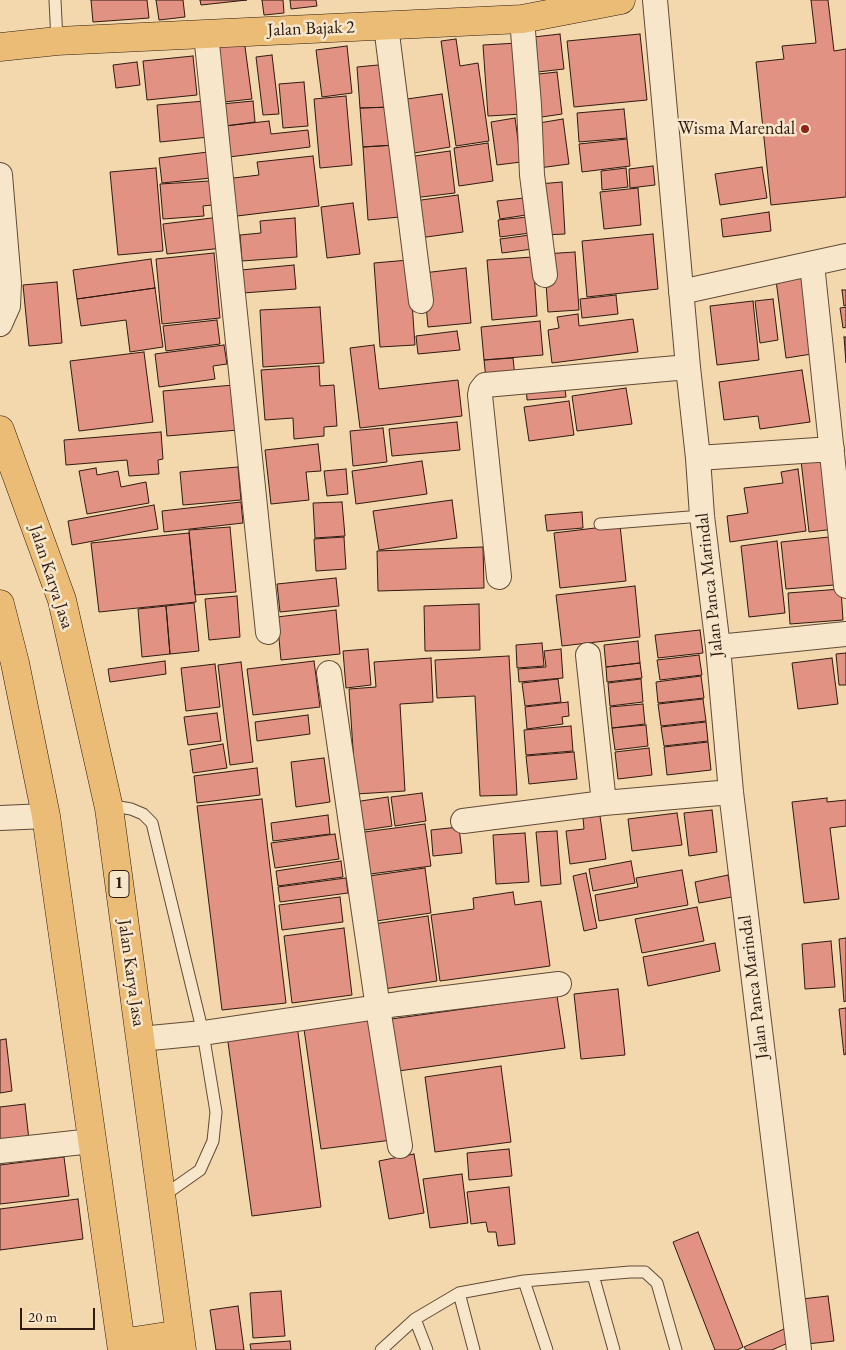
<!DOCTYPE html>
<html>
<head>
<meta charset="utf-8">
<style>
  body { margin:0 }
  #map { position:relative; width:846px; height:1350px; overflow:hidden; background:#f4d8ad; font-family:"EB Garamond",serif }
  canvas { display:block }
  .scale { position:absolute; left:20px; top:1308px; width:75px; height:22px; box-sizing:border-box; border:2px solid #2f1a11; border-top:0; padding-left:6px; font-size:15px; line-height:18px; white-space:nowrap; color:#2f1a11; -webkit-text-stroke:4px #f8e6ca; paint-order:stroke }
</style>
</head>
<body>
<div id="map">
<canvas width="846" height="1350"></canvas>
<div class="scale">20 m</div>
</div>
<script>
const g = document.querySelector('canvas').getContext('2d');
g.lineJoin = 'round';
function fill(path, color) { g.fillStyle = color; g.fill(path, 'evenodd'); }
const poly = rows => new Path2D(rows.map(r => 'M' + r).join(''));
function trace(path, color, width, dash) { g.strokeStyle = color; g.lineWidth = width; g.lineCap = dash ? 'butt' : 'round'; g.setLineDash(dash || []); g.stroke(path); }
function drawText(font, color, halo, rows, align = 'center') {
  g.font = font + ' "EB Garamond",serif'; g.lineWidth = 5; g.setLineDash([]); g.textBaseline = 'middle'; g.strokeStyle = halo; g.fillStyle = color; for (const [text, x, y, turn = 0] of rows) {
    g.save(); g.translate(x, y); g.rotate((+turn || 0) * Math.PI / 180); g.textAlign = isNaN(turn) ? turn : align; if (halo) g.strokeText(text, 0, 0); g.fillText(text, 0, 0); g.restore();
  }
}
const building = poly([
  [91,0,147,0,149,18,93,22,91,0],
  [156,0,183,0,185,17,159,20,156,0],
  [200,0,247,0,201,5,200,0],
  [262,0,283,0,284,13,264,15,262,0],
  [290,0,316,0,317,6,291,9,290,0],
  [811,0,828,0,834,51,846,49,846,197,771,205,756,62,784,59,782,46,816,43,811,0],
  [243,32,252,99,224,102,216,36,243,32],
  [560,34,564,69,529,73,525,38,560,34],
  [640,34,647,100,574,107,567,41,640,34],
  [456,39,460,66,478,63,489,141,456,146,441,41,456,39],
  [518,43,523,114,488,116,483,45,518,43],
  [347,46,352,93,322,97,316,50,347,46],
  [272,55,279,114,263,115,256,57,272,55],
  [193,56,197,95,147,100,143,61,193,56],
  [137,62,140,85,116,88,113,65,137,62],
  [389,64,392,107,360,108,357,67,389,64],
  [557,72,562,114,535,118,530,75,557,72],
  [304,82,308,126,283,128,279,84,304,82],
  [442,94,450,147,408,154,400,100,442,94],
  [346,96,352,165,320,168,314,99,346,96],
  [205,101,209,137,160,142,157,105,205,101],
  [253,101,255,122,225,126,222,104,253,101],
  [392,107,395,145,363,147,360,108,392,107],
  [624,109,627,138,579,142,577,113,624,109],
  [515,118,521,162,497,165,491,122,515,118],
  [563,119,569,164,539,168,533,124,563,119],
  [269,121,271,134,308,130,310,147,229,157,225,126,269,121],
  [627,139,630,166,582,172,579,144,627,139],
  [488,143,493,181,459,186,454,148,488,143],
  [395,145,400,217,368,220,363,147,395,145],
  [450,151,455,193,413,198,408,157,450,151],
  [208,152,211,178,162,183,159,158,208,152],
  [313,156,319,206,229,217,225,179,259,175,257,162,313,156],
  [653,166,655,185,630,188,629,169,653,166],
  [762,167,767,198,720,205,715,174,762,167],
  [156,168,163,251,118,255,110,172,156,168],
  [626,168,628,187,602,190,601,171,626,168],
  [210,181,212,205,203,206,204,216,163,219,160,184,210,181],
  [562,182,565,234,543,235,539,184,562,182],
  [638,188,641,225,604,229,600,192,638,188],
  [458,195,463,232,419,238,414,201,458,195],
  [524,198,526,215,500,219,497,201,524,198],
  [353,203,360,254,327,258,321,207,353,203],
  [769,212,771,231,723,237,721,219,769,212],
  [220,217,223,248,167,254,163,224,220,217],
  [528,217,530,233,500,237,498,220,528,217],
  [295,218,297,257,242,261,240,235,261,233,260,221,295,218],
  [653,234,658,289,587,297,582,241,653,234],
  [530,235,533,249,502,253,500,239,530,235],
  [575,252,579,310,548,312,544,254,575,252],
  [214,253,220,318,162,324,156,259,214,253],
  [533,257,537,316,492,320,487,260,533,257],
  [151,259,155,288,77,299,73,270,151,259],
  [409,260,415,345,380,347,374,263,409,260],
  [294,265,296,289,243,293,241,270,294,265],
  [466,268,471,323,428,327,423,273,466,268],
  [802,276,812,354,786,358,776,280,802,276],
  [57,282,62,343,29,346,23,285,57,282],
  [155,288,163,347,130,352,126,320,81,326,77,299,155,288],
  [842,290,846,290,846,305,844,306,842,290],
  [616,295,618,314,582,318,580,299,616,295],
  [773,299,778,340,760,343,755,301,773,299],
  [753,301,759,360,717,365,710,306,753,301],
  [320,307,324,363,263,367,260,310,320,307],
  [846,307,846,327,843,328,840,308,846,307],
  [578,314,579,326,633,319,638,352,552,363,548,330,559,328,557,317,578,314],
  [217,320,220,344,166,351,163,326,217,320],
  [540,321,543,355,484,360,481,327,540,321],
  [457,331,460,350,418,354,416,336,457,331],
  [844,337,846,337,846,363,844,337],
  [224,345,227,364,213,366,215,379,159,387,155,354,224,345],
  [374,345,379,389,458,380,462,416,360,428,350,348,374,345],
  [144,352,153,422,79,431,70,361,144,352],
  [513,358,515,377,486,379,484,360,513,358],
  [319,366,320,386,334,385,337,426,324,427,324,436,294,439,293,418,265,420,261,370,319,366],
  [802,370,810,422,760,429,758,416,724,420,719,382,802,370],
  [564,381,566,397,527,400,526,384,564,381],
  [234,385,238,430,167,436,163,391,234,385],
  [626,388,632,424,577,431,572,396,626,388],
  [569,401,574,435,529,441,524,407,569,401],
  [457,422,460,450,392,456,389,429,457,422],
  [383,428,387,462,353,466,350,431,383,428],
  [161,432,163,459,158,460,159,474,129,476,127,460,66,465,64,440,161,432],
  [318,444,321,471,306,472,309,500,271,504,265,450,318,444],
  [827,457,835,529,809,532,801,460,827,457],
  [422,461,427,494,356,504,352,471,422,461],
  [238,467,241,500,183,505,180,472,238,467],
  [96,468,97,475,118,471,121,487,146,482,149,503,87,514,79,471,96,468],
  [346,469,348,494,327,496,324,471,346,469],
  [798,469,806,531,730,542,727,516,748,513,744,488,783,483,781,472,798,469],
  [452,500,457,538,379,550,373,511,452,500],
  [241,502,243,523,164,532,162,511,241,502],
  [342,502,345,536,315,538,313,503,342,502],
  [154,505,158,529,72,545,68,521,154,505],
  [582,512,583,528,547,531,545,515,582,512],
  [620,525,626,581,560,588,554,533,620,525],
  [230,527,236,592,195,595,189,530,230,527],
  [189,533,196,602,99,612,91,543,189,533],
  [344,537,346,569,316,571,314,539,344,537],
  [829,537,834,585,786,589,781,542,829,537],
  [777,541,785,613,749,617,741,546,777,541],
  [483,547,484,588,378,591,377,551,483,547],
  [336,578,339,606,280,612,277,584,336,578],
  [635,586,640,637,562,646,556,595,635,586],
  [841,589,843,620,790,624,788,593,841,589],
  [237,596,240,637,209,640,205,599,237,596],
  [194,603,199,651,170,654,166,606,194,603],
  [479,604,480,650,425,651,424,606,479,604],
  [166,606,170,654,142,657,138,609,166,606],
  [336,610,340,654,281,660,277,617,336,610],
  [700,630,703,653,658,658,655,635,700,630],
  [638,641,640,663,606,667,604,645,638,641],
  [542,643,544,666,517,668,516,645,542,643],
  [368,649,371,685,346,688,343,651,368,649],
  [561,649,563,678,519,682,518,669,546,667,544,651,561,649],
  [846,653,846,685,839,685,836,654,846,653],
  [699,655,702,675,660,680,657,660,699,655],
  [509,656,517,795,480,796,475,696,437,698,435,660,509,656],
  [431,658,433,702,400,704,405,791,356,794,349,689,376,687,374,662,431,658],
  [832,658,838,704,798,709,792,663,832,658],
  [165,661,166,674,110,682,108,669,165,661],
  [314,661,320,707,253,715,247,669,314,661],
  [241,662,253,762,230,765,218,665,241,662],
  [640,663,642,678,607,682,606,667,640,663],
  [215,664,220,707,186,711,181,668,215,664],
  [701,676,704,698,658,703,656,682,701,676],
  [558,679,561,702,525,706,522,683,558,679],
  [641,679,643,702,610,706,608,683,641,679],
  [703,699,706,721,661,726,658,704,703,699],
  [568,702,569,716,562,717,563,724,527,729,525,707,568,702],
  [643,704,645,724,612,728,610,707,643,704],
  [217,713,221,741,188,745,184,717,217,713],
  [308,715,310,734,257,741,255,722,308,715],
  [706,722,708,741,664,746,661,727,706,722],
  [646,725,648,746,615,750,612,728,646,725],
  [571,726,573,751,526,755,524,730,571,726],
  [708,742,711,770,667,775,664,747,708,742],
  [223,744,227,768,193,773,190,750,223,744],
  [649,748,652,775,618,779,615,752,649,748],
  [574,752,577,779,529,784,526,756,574,752],
  [324,758,330,802,296,807,291,762,324,758],
  [257,768,260,795,197,803,194,776,257,768],
  [422,793,426,821,395,826,391,797,422,793],
  [388,797,392,826,358,831,354,802,388,797],
  [827,798,827,802,846,800,846,826,830,828,839,899,804,903,792,802,827,798],
  [262,799,286,1003,222,1010,197,806,262,799],
  [712,810,717,852,689,856,684,813,712,810],
  [677,813,682,845,632,851,628,819,677,813],
  [328,815,330,834,273,841,271,823,328,815],
  [600,816,606,859,570,864,566,831,584,829,583,818,600,816],
  [425,824,431,866,363,875,357,833,425,824],
  [459,827,462,853,433,856,431,830,459,827],
  [557,831,561,884,541,886,536,832,557,831],
  [525,833,529,882,496,884,493,835,525,833],
  [335,834,339,859,275,868,271,843,335,834],
  [341,861,343,877,278,886,276,871,341,861],
  [631,861,635,883,593,891,589,869,631,861],
  [425,868,431,913,369,922,362,877,425,868],
  [682,870,688,905,599,921,595,895,638,887,636,878,682,870],
  [586,873,597,928,584,931,573,876,586,873],
  [728,875,732,897,699,903,695,882,728,875],
  [346,878,348,893,280,902,278,887,346,878],
  [513,892,515,905,541,901,550,966,440,981,431,915,474,909,473,898,513,892],
  [340,897,343,922,282,930,279,905,340,897],
  [697,907,704,941,642,953,635,919,697,907],
  [428,916,437,981,377,990,367,925,428,916],
  [344,928,352,995,292,1003,284,936,344,928],
  [846,938,846,1001,844,1002,839,939,846,938],
  [831,941,835,987,805,989,802,944,831,941],
  [715,943,720,971,648,986,643,957,715,943],
  [618,989,625,1055,581,1059,574,994,618,989],
  [557,996,565,1048,391,1072,384,1020,557,996],
  [846,1008,846,1054,844,1055,839,1009,846,1008],
  [374,1013,392,1140,321,1149,303,1022,374,1013],
  [297,1025,321,1207,252,1216,227,1035,297,1025],
  [6,1039,12,1091,0,1093,0,1040,6,1039],
  [501,1066,511,1142,435,1152,425,1077,501,1066],
  [25,1104,29,1140,0,1143,0,1107,25,1104],
  [509,1149,512,1176,469,1180,467,1153,509,1149],
  [414,1154,424,1213,389,1219,379,1161,414,1154],
  [64,1157,69,1196,0,1204,0,1165,64,1157],
  [462,1174,468,1223,430,1228,423,1179,462,1174],
  [509,1187,515,1244,498,1246,496,1232,488,1232,486,1222,471,1224,467,1192,509,1187],
  [78,1199,83,1239,0,1250,0,1209,78,1199],
  [698,1232,743,1347,737,1350,715,1350,673,1242,698,1232],
  [281,1291,285,1336,253,1338,250,1293,281,1291],
  [828,1296,834,1341,807,1344,802,1299,828,1296],
  [238,1306,244,1350,216,1350,210,1310,238,1306],
  [784,1329,790,1342,772,1350,746,1350,744,1347,784,1329],
  [290,1341,291,1350,251,1350,250,1344,290,1341]
]);
fill(building, '#e19282');
trace(building, '#2f1a11', 1);
const lane = poly([
  [55,0,57,41],
  [600,524,702,516],
  [109,808,119,807,131,809,143,814,152,823,203,1033,216,1112,213,1141,200,1170,163,1196],
  [593,1275,614,1350],
  [524,1281,547,1350],
  [459,1293,474,1350],
  [415,1319,427,1350],
  [381,1350,415,1319,459,1293,524,1281,630,1272,645,1272,657,1283,676,1350]
]);
const street = poly([
  [655,0,688,367,698,458,702,516,718,647,731,792,799,1350],
  [522,19,529,105,532,175,545,275],
  [386,26,421,301],
  [206,34,268,632],
  [0,175,9,283,8,306,0,324],
  [812,264,846,586],
  [681,292,846,256],
  [698,458,832,449],
  [499,577,480,395,481,390,485,385,688,367],
  [718,647,846,634],
  [588,655,604,803],
  [329,673,378,1008,400,1146],
  [0,818,46,816],
  [463,821,604,803,731,792],
  [140,1039,203,1033,398,1004,559,984],
  [0,1151,92,1141]
]);
const primary = poly([
  [0,47,57,41,522,19,621,0]
]);
const highway = poly([
  [0,430,62,600,109,808,182,1350],
  [0,604,15,663,46,816,122,1350],
  [121,1343,180,1334]
]);
trace(lane, '#604a38', 13);
trace(street, '#604a38', 26);
trace(primary, '#2f1a11', 29);
trace(highway, '#2f1a11', 29);
trace(lane, '#f8e6ca', 11);
trace(street, '#f8e6ca', 24);
trace(primary, '#eabc76', 28);
trace(highway, '#eabc76', 28);
for (const [x, y, r, color] of [
  [805,129,5,"#8f2418"]
]) { const dot = new Path2D(); dot.arc(x, y, r, 0, 2 * Math.PI); g.fillStyle = color; g.fill(dot); trace(dot, '#f8e6ca', 2); }
for (const [x, y, w] of [
  [119,884,20]
]) { const box = new Path2D(); box.roundRect(x - w / 2, y - 13.5, w, 27, 4); g.fillStyle = '#f8e6ca'; g.fill(box); trace(box, '#2f1a11', 1); }
drawText('bold 16px', '#2f1a11', null, [
  ["1",119,884]
]);
drawText('18px', '#2f1a11', '#f8e6ca', [
  ["Jalan Bajak 2",311,29,-2],
  ["Jalan Karya Jasa",51,577,72],
  ["Jalan Panca Marindal",710,585,-96],
  ["Jalan Karya Jasa",131,973,82],
  ["Jalan Panca Marindal",754,987,-97]
]);
drawText('18px', '#2f1a11', '#f8e6ca', [
  ["Wisma Marendal",795,129]
], 'right');
</script>
</body>
</html>
